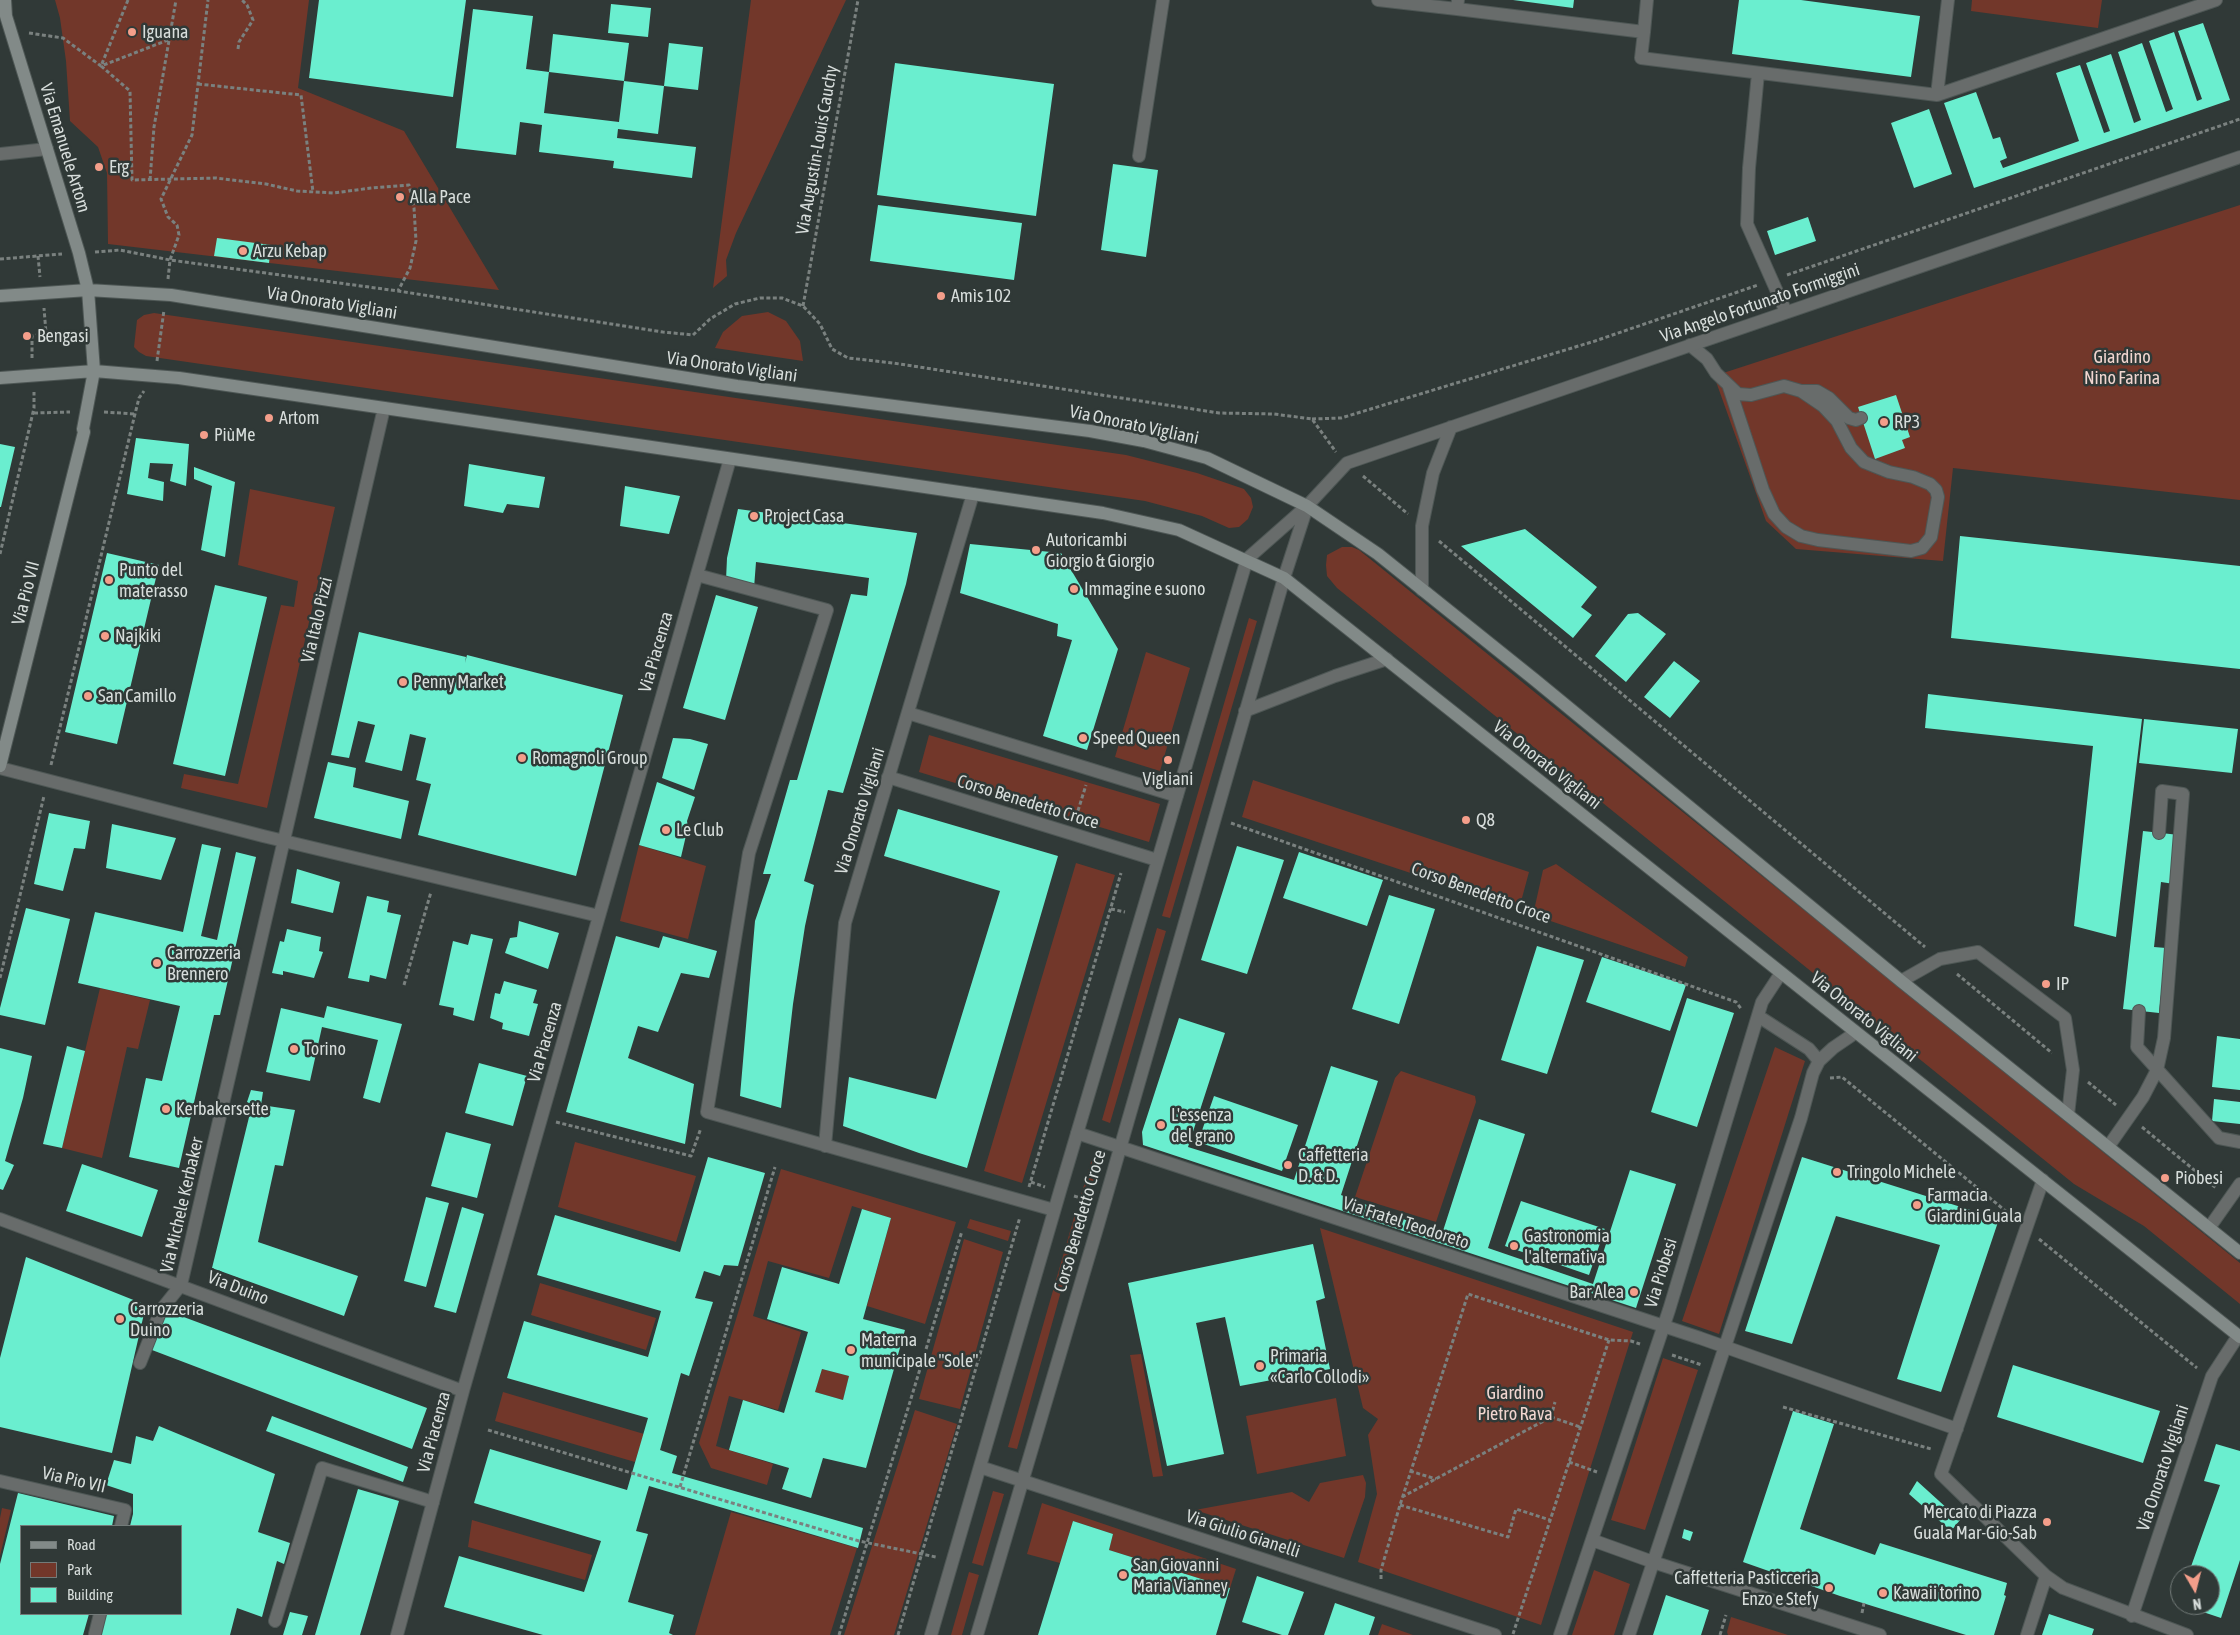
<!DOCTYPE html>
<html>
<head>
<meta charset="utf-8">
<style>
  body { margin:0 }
  #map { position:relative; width:2240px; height:1635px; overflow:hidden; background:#303937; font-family:"Asap Condensed",sans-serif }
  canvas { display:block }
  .legend { position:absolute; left:20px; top:1525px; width:162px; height:90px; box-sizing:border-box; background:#303937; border:1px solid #737b79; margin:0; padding:6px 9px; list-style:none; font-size:15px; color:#d7dddb }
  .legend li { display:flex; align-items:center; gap:10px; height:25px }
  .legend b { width:25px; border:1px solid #737b79 }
  .north { position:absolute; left:2170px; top:1565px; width:50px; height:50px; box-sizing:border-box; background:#303937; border:1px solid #737b79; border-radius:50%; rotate:172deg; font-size:14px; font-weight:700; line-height:20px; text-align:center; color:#d7dddb }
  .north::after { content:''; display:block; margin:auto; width:18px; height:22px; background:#f49e8a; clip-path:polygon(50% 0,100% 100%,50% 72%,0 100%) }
</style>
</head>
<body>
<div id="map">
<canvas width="2240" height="1635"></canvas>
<ul class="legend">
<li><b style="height:6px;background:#828a88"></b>Road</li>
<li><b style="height:14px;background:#72372a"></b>Park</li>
<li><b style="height:14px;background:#6aeecf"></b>Building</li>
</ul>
<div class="north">N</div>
</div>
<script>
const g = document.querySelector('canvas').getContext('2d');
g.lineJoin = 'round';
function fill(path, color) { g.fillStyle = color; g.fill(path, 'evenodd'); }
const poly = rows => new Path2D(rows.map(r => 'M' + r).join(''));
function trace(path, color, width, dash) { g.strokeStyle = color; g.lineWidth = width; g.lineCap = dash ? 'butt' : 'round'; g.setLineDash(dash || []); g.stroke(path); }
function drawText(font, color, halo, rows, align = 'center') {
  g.font = font + ' "Asap Condensed",sans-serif'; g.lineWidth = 5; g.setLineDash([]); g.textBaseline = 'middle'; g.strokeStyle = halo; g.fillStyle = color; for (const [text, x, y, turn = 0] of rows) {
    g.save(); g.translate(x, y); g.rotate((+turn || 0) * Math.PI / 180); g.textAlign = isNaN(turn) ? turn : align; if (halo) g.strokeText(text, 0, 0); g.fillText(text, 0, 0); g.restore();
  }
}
fill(poly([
  [55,0,309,0,298,88,404,131,499,290,108,244,107,173,98,147,70,121,66,61,60,18],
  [751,0,846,0,736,233,726,260,727,276,713,288],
  [1972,0,2102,0,2098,28,1971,11],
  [2240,205,2240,500,1953,468,1943,561,1796,549,1766,521,1714,376],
  [768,312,786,321,800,341,803,361,715,348,723,332,742,316],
  [154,313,1126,455,1197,473,1244,489,1251,498,1253,507,1248,519,1239,527,1229,528,1202,516,1145,501,146,356,139,352,134,347,137,320,144,315],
  [250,489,335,507,267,808,181,788,184,774,238,784,281,605,294,607,298,581,238,565],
  [1342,547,1352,547,1359,550,2240,1263,2240,1304,2144,1226,2074,1184,1337,588,1327,576,1326,565,1327,555],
  [1249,618,1257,621,1170,918,1162,916],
  [1146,652,1190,668,1160,771,1115,757],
  [929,735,1160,804,1149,842,919,772],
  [1253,780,1529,872,1519,909,1242,817],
  [639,845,706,866,688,939,620,921],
  [1076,863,1115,875,1022,1183,984,1171],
  [1556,864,1688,957,1685,967,1533,915,1543,870],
  [1157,928,1166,931,1110,1123,1102,1120],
  [100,988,150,1000,138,1049,127,1047,102,1158,62,1148],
  [1775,1047,1805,1061,1719,1334,1682,1321],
  [1401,1071,1475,1096,1476,1102,1436,1222,1355,1197,1395,1078],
  [575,1142,696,1176,676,1242,558,1207],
  [1092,1159,1099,1161,1089,1198,1081,1195],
  [781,1169,956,1222,925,1324,867,1306,891,1218,852,1206,829,1278,768,1261,753,1316,801,1332,778,1410,729,1396,716,1446,773,1464,767,1485,711,1468,699,1443],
  [1075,1214,1082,1216,1017,1449,1008,1447],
  [970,1219,1011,1231,1008,1241,967,1228],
  [1320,1228,1633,1332,1541,1625,1358,1562,1377,1494,1368,1435,1378,1419,1363,1408],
  [964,1239,1003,1252,960,1409,919,1399],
  [540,1283,656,1318,646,1350,531,1315],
  [1141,1354,1163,1476,1153,1477,1130,1355],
  [1663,1358,1698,1370,1645,1530,1611,1520],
  [822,1369,849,1376,843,1400,815,1392],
  [503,1392,644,1434,635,1462,495,1421],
  [1336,1398,1346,1456,1257,1474,1246,1416],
  [915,1410,957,1424,894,1635,844,1635],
  [1363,1475,1366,1483,1365,1497,1344,1558,1195,1510,1292,1492,1309,1502,1320,1483],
  [993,1491,1004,1494,983,1566,972,1563],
  [1042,1503,1236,1569,1230,1588,1109,1550,1113,1534,1073,1521,1060,1563,1027,1554],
  [2,1508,11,1510,0,1556,0,1518],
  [731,1512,857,1548,830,1635,695,1635],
  [472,1520,592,1555,585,1580,468,1547],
  [1594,1570,1630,1584,1614,1635,1572,1635],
  [969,1572,979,1575,962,1635,951,1635],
  [1731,1617,1788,1635,1728,1635,1727,1632],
  [1382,1624,1413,1635,1378,1635]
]), '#72372a');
fill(poly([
  [319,0,466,0,453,97,309,78],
  [1513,0,1574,0,1573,8],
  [1739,0,1801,0,1920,16,1911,77,1732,54],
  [611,4,651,8,648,37,608,33],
  [473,9,533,16,526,69,549,72,544,113,619,122,624,81,664,86,669,43,703,47,698,90,664,86,658,134,618,129,617,138,696,147,692,178,613,168,614,161,539,152,542,125,520,122,516,155,456,148],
  [2203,23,2230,100,1974,188,1944,103,1976,92,1993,139,2000,137,2007,158,2000,161,2003,168,2079,141,2056,73,2080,65,2104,133,2110,131,2086,63,2111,54,2134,123,2141,120,2118,52,2142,43,2166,112,2173,109,2149,41,2174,32,2197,101,2202,99,2178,31],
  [553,34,629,43,624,81,549,72],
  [895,63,1054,84,1036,216,877,195],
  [1929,109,1952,174,1914,188,1891,123],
  [1113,164,1158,170,1146,257,1101,250],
  [878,205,1022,223,1014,280,870,261],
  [1808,217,1816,241,1775,255,1767,231],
  [217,238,271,245,269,263,214,256],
  [1896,395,1910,437,1902,440,1905,448,1875,459,1858,407],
  [136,438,189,444,186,486,170,481,173,464,150,463,148,478,164,482,163,501,127,494],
  [0,444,15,447,1,507,0,507],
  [469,464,545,477,539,508,507,504,503,513,464,506],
  [194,467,235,482,225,557,201,550,212,486,194,479],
  [625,486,680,496,669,534,620,526],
  [738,509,917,533,906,584,843,793,828,790,804,881,814,885,805,926,793,1004,781,1108,740,1096,755,921,771,874,763,874,790,780,797,780,851,594,867,596,869,578,756,562,754,588,726,580,727,558],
  [1525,529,1597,587,1581,607,1592,615,1573,638,1461,546],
  [1960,536,2240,566,2240,669,1951,638],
  [970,544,1061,553,1118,649,1087,750,1043,736,1072,640,1057,636,1058,624,960,593],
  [107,553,159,565,117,744,65,732],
  [215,585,267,597,225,776,173,764],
  [716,595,758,607,725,720,683,708],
  [1638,613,1666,634,1626,682,1595,656,1628,614],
  [359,632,466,657,465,663,467,655,623,695,576,876,418,835,431,784,416,780,426,738,410,734,402,771,365,762,375,725,358,721,349,758,331,755],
  [1674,661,1700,681,1670,718,1644,697],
  [1928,694,2142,719,2116,937,2074,926,2093,746,1925,728],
  [2144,719,2238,729,2232,773,2139,763],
  [673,738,690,739,708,744,694,790,662,778],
  [328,762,356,768,353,787,409,801,401,839,314,818],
  [657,782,695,797,687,821,688,827,681,857,639,845],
  [898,809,1058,856,967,1168,919,1153,843,1126,849,1077,936,1099,1000,891,884,856],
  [49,813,90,821,85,849,74,848,63,891,34,884],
  [112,824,176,838,161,880,106,868],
  [2143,831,2179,835,2174,884,2161,882,2154,947,2166,948,2159,1013,2123,1009],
  [202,844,221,848,201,936,217,940,236,852,256,857,220,1015,214,1015,179,1168,129,1157,146,1078,162,1081,180,1006,78,983,95,912,183,932],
  [1237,846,1284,860,1247,974,1201,960],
  [1299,852,1383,880,1367,926,1283,898],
  [297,869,340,882,333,913,291,903],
  [1389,895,1435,909,1399,1024,1352,1009],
  [367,896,389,901,387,912,401,915,386,979,370,975,369,982,348,978],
  [26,908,70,919,45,1025,0,1015,0,1008],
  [519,921,559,933,548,969,505,953,510,938,517,937],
  [287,929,321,937,319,951,323,952,314,978,283,971,283,975,272,973,280,941,284,942],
  [471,934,493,939,474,1021,453,1015,454,1008,439,1005,453,941,468,945],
  [616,936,659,948,663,936,717,951,709,978,681,973,658,1032,638,1026,628,1058,694,1084,685,1144,566,1112],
  [1537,946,1584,960,1547,1074,1501,1060],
  [1602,957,1686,985,1670,1031,1586,1002],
  [504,981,537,990,533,1003,538,1004,529,1036,502,1029,503,1023,490,1018,495,993,500,994],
  [1687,998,1734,1013,1697,1127,1651,1112],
  [327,1006,402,1024,380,1103,363,1098,378,1040,322,1027,310,1081,266,1072,281,1008,324,1018],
  [1179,1018,1225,1033,1188,1147,1294,1180,1331,1066,1378,1081,1341,1195,1442,1234,1479,1119,1525,1134,1488,1248,1593,1284,1630,1170,1676,1184,1636,1308,1143,1145,1142,1132],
  [2217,1036,2240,1039,2240,1090,2212,1087],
  [67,1046,85,1051,62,1148,43,1144],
  [0,1048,32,1056,23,1098,5,1161,14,1165,3,1190,0,1189],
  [479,1063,527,1076,513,1126,465,1113],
  [251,1090,263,1092,261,1105,295,1110,283,1166,275,1165,258,1242,358,1276,344,1316,212,1268,252,1105,247,1102],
  [1214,1096,1298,1125,1282,1171,1198,1142],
  [2214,1099,2240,1102,2240,1124,2212,1121],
  [446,1132,491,1144,477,1198,431,1186],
  [708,1157,765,1173,738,1266,724,1265,720,1276,704,1271,695,1298,713,1302,689,1376,681,1373,660,1450,677,1456,672,1473,863,1528,858,1548,649,1486,636,1531,648,1534,628,1602,674,1615,669,1633,673,1635,543,1635,444,1607,459,1556,584,1592,601,1541,474,1503,490,1449,627,1490,648,1418,507,1378,524,1321,648,1357,661,1311,537,1275,555,1215,680,1252],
  [1802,1157,1999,1219,1941,1392,1897,1379,1940,1245,1836,1216,1792,1344,1745,1331],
  [82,1164,158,1190,142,1237,66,1211],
  [426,1197,449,1203,426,1287,404,1281],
  [1521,1201,1605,1229,1589,1275,1505,1246],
  [462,1207,484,1214,456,1313,434,1307],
  [862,1209,891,1218,863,1319,905,1330,866,1468,823,1458,811,1498,782,1489,789,1468,729,1450,743,1400,784,1413,808,1332,767,1319,782,1267,839,1284],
  [822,1369,849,1376,843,1400,815,1392],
  [1313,1244,1325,1298,1316,1301,1330,1369,1240,1386,1225,1317,1196,1323,1224,1454,1167,1466,1128,1283],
  [26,1257,146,1305,112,1453,0,1427,0,1358],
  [165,1310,427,1408,412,1449,152,1350],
  [2013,1365,2160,1411,2143,1463,1997,1417],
  [1793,1411,1834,1424,1800,1529,1875,1555,1880,1543,2007,1583,2004,1595,2006,1596,1994,1635,1966,1635,1840,1596,1743,1562],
  [272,1416,408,1467,403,1482,266,1431],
  [159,1426,275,1474,258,1532,290,1543,284,1564,277,1561,262,1617,237,1608,230,1635,100,1635,106,1614,181,1614,181,1526,130,1526,133,1514,133,1494,106,1485,114,1460,131,1464,136,1436,153,1441],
  [2216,1444,2240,1451,2240,1560,2221,1618,2182,1605,2210,1605,2210,1575,2188,1575,2220,1485,2204,1481],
  [1917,1481,1960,1520,1951,1531,1909,1494],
  [358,1489,399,1501,368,1608,360,1635,315,1635],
  [18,1493,114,1516,112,1526,21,1526,21,1614,89,1614,83,1635,0,1635,0,1564],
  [1073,1521,1113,1534,1109,1550,1230,1588,1216,1635,1038,1635],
  [1684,1529,1693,1532,1690,1541,1682,1538],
  [1257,1576,1304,1592,1288,1635,1282,1635,1242,1622],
  [1666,1595,1709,1610,1701,1635,1653,1635],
  [1335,1603,1375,1617,1369,1635,1324,1635],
  [290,1612,308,1616,302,1635,283,1635],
  [2049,1614,2094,1629,2092,1635,2042,1635]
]), '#6aeecf');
const lane = poly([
  [1378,0,1457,9],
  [1458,0,1457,9,1644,32,1647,0],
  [1644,32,1641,58,1937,95,2216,0],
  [1758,73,1749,168,1747,224,1786,312],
  [1937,95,1948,0],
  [0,154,47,149],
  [1139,156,1163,0],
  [1690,345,1707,359,1716,373,1738,394,1751,395,1784,386,1801,391,1823,406,1837,421,1851,448,1864,462,1889,472,1913,477,1930,484,1936,490,1938,497,1931,537,1922,548,1911,551,1818,540,1801,536,1786,527,1774,514,1763,490,1729,387],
  [1801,391,1817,391,1829,398,1849,418,1856,420,1861,418],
  [1901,981,1940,959,1978,952,2065,1018,2073,1070,2068,1115],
  [2139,1011,2137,1047,2219,1138,2240,1142],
  [2108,1147,2143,1097,2157,1070,2164,1038,2183,794,2162,791,2159,833],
  [2209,1228,2240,1184],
  [275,1621,322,1468,433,1502]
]);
const street = poly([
  [697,575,827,610,749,853,707,1112,1054,1210],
  [1422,590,1422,526,1433,473,1451,427],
  [1245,711,1335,676,1387,659],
  [908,713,1177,796],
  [0,768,263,836,599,916],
  [888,777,1157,860],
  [1758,1016,1809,1049,1819,1061],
  [1077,1133,1700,1338,1957,1429],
  [825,1146,845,923,973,494],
  [2043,1180,1941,1474,2046,1576,2063,1588,2187,1635],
  [0,1219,463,1391],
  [140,1363,161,1310,181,1285,384,408],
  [980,1467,1495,1635],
  [0,1481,125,1510,121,1526],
  [1592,1540,1653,1562,1880,1635],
  [2132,1616,2212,1376,2238,1336],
  [95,1634,100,1614],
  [397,1635,463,1391,730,459],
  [931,1635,1060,1191,1247,559,1307,506,1347,463,2240,157],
  [977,1635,1098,1225,1284,578,1307,507],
  [1560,1635,1669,1310,1762,1002,1781,973],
  [1629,1635,1801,1118,1813,1073,1819,1061,1833,1048,1855,1033],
  [2027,1635,2046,1576]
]);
const secondary = poly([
  [0,296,88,290,171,295,737,386,1090,431,1144,441,1207,458,1307,506,1378,554,1535,680,1901,981,2240,1253],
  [0,378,94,371,179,378,1103,513,1179,530,1284,578,2240,1337],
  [0,766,84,432,83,429,94,371,88,290,79,253,6,16,5,0]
]);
trace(lane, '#4e5755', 14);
trace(street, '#4e5755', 14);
trace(secondary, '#4e5755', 14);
trace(poly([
  [128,0,101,66,130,91,132,180,216,178,266,184,297,191,334,193,371,188,409,185,414,208,416,241,410,268,398,291],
  [29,33,63,38,101,66,168,40],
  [238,49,239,42,253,20,247,5,242,0],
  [198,84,301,95,313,192],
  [150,180,154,127,176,0],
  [95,252,120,250,170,260,398,291,663,332,693,335,710,319,735,304,760,298,782,298,803,306,820,324,832,349,848,358,893,363,1219,413,1274,414,1312,419,1336,452],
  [38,256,40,277],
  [0,259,62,254],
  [1787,275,2240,119],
  [168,279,170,260,179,235,177,225,168,217,161,199,192,135,208,0],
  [803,306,858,0],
  [32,358,32,336,46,333,44,308],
  [157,361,164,310],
  [104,412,135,414],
  [34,413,70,412],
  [1312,419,1341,418,1595,341,1758,285],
  [1363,476,1408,514],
  [1439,541,1925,947],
  [0,554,34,408,34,392],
  [51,765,134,418,139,398,144,391],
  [1076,817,1086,785],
  [1231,823,1736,1002,1742,1010],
  [1111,909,1125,912],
  [1957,974,2052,1053],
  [0,978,44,796],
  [404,985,431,892],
  [1830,1078,1842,1077,2013,1217],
  [2088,1082,2116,1105],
  [556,1122,691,1156,701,1128],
  [2142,1127,2216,1188],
  [1031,1182,1045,1187],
  [1029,1187,1121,873],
  [1074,1196,1088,1200],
  [2039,1239,2197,1368],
  [1672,1355,1702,1365],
  [1783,1407,1931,1449],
  [1551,1417,1555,1402],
  [488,1430,859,1541,936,1557],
  [1569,1462,1597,1472],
  [1410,1471,1436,1479],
  [680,1487,775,1167],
  [1402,1497,1551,1417,1580,1427],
  [1400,1505,1508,1537,1516,1509,1550,1520],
  [1381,1579,1381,1570,1400,1505,1468,1294,1609,1340,1631,1341,1640,1344],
  [1862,1613,1864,1603],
  [1513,1634,1609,1340],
  [839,1635,962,1231],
  [898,1635,1020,1217],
  [1720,1635,1726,1615]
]), '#7a817f', 3, [4, 2.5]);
trace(lane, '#686c6b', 12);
trace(street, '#686c6b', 12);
trace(secondary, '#828a88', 12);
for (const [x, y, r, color] of [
  [132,32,5,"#f49e8a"],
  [99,167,5,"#f49e8a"],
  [400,197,5,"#f49e8a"],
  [243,251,5,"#f49e8a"],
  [941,296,5,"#f49e8a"],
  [27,336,5,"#f49e8a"],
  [269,418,5,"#f49e8a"],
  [1884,422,5,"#f49e8a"],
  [204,435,5,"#f49e8a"],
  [754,516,5,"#f49e8a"],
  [1036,550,5,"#f49e8a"],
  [109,580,5,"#f49e8a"],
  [1074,589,5,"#f49e8a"],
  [105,636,5,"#f49e8a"],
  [403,682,5,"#f49e8a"],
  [88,696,5,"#f49e8a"],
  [1083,738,5,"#f49e8a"],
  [522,758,5,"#f49e8a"],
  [1168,760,5,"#f49e8a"],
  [1466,820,5,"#f49e8a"],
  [666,830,5,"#f49e8a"],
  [157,963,5,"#f49e8a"],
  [2046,984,5,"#f49e8a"],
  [294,1049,5,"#f49e8a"],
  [166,1109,5,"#f49e8a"],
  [1161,1125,5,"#f49e8a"],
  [1288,1165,5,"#f49e8a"],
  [1837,1172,5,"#f49e8a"],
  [2165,1178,5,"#f49e8a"],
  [1917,1205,5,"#f49e8a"],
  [1514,1246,5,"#f49e8a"],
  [1634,1292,5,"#f49e8a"],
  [120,1319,5,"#f49e8a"],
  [851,1350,5,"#f49e8a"],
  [1260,1366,5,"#f49e8a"],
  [2047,1522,5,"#f49e8a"],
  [1123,1575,5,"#f49e8a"],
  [1829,1588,5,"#f49e8a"],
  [1883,1593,5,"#f49e8a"]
]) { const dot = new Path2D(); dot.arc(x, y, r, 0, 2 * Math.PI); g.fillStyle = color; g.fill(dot); trace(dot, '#303937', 2); }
drawText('18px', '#d7dddb', '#303937', [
  ["Iguana",142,32],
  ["Erg",109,167],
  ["Alla Pace",410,197],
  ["Arzu Kebap",253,251],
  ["Amìs 102",951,296],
  ["Bengasi",37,336],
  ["Artom",279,418],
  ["RP3",1894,422],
  ["PiùMe",214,435],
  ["Project Casa",764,516],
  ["Autoricambi",1046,540],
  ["Giorgio & Giorgio",1046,561],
  ["Punto del",119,570],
  ["materasso",119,591],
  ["Immagine e suono",1084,589],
  ["Najkiki",115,636],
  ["Penny Market",413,682],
  ["San Camillo",98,696],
  ["Speed Queen",1093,738],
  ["Romagnoli Group",532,758],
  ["Vigliani",1168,779,"center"],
  ["Q8",1476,820],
  ["Le Club",676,830],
  ["Carrozzeria",167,953],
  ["Brennero",167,974],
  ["IP",2056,984],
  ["Torino",304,1049],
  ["Kerbakersette",176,1109],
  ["L'essenza",1171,1115],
  ["del grano",1171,1136],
  ["Caffetteria",1298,1155],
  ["D. & D.",1298,1176],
  ["Tringolo Michele",1847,1172],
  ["Piobesi",2175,1178],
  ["Farmacia",1927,1195],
  ["Giardini Guala",1927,1216],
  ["Gastronomia",1524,1236],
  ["l'alternativa",1524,1257],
  ["Bar Alea",1624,1292,"right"],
  ["Carrozzeria",130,1309],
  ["Duino",130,1330],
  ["Materna",861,1340],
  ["municipale \"Sole\"",861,1361],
  ["Primaria",1270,1356],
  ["«Carlo Collodi»",1270,1377],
  ["Mercato di Piazza",2037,1512,"right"],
  ["Guala Mar-Gio-Sab",2037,1533,"right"],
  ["San Giovanni",1133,1565],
  ["Maria Vianney",1133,1586],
  ["Caffetteria Pasticceria",1819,1578,"right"],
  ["Enzo e Stefy",1819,1599,"right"],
  ["Kawaii torino",1893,1593]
], 'left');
drawText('18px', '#d7dddb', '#303937', [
  ["Via Emanuele Artom",65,148,73],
  ["Via Augustin-Louis Cauchy",817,150,-80],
  ["Via Onorato Vigliani",332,303,9],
  ["Via Angelo Fortunato Formiggini",1760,303,-19],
  ["Via Onorato Vigliani",732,367,8],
  ["Via Onorato Vigliani",1134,425,12],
  ["Via Pio VII",26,593,-76],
  ["Via Italo Pizzi",317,620,-77],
  ["Via Piacenza",656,652,-74],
  ["Via Onorato Vigliani",1547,765,38],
  ["Corso Benedetto Croce",1028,802,17],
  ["Via Onorato Vigliani",860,811,-73],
  ["Corso Benedetto Croce",1481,893,20],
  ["Via Onorato Vigliani",1864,1017,39],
  ["Via Piacenza",545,1042,-74],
  ["Via Michele Kerbaker",182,1205,-77],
  ["Corso Benedetto Croce",1080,1221,-74],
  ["Via Fratel Teodoreto",1406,1223,18],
  ["Via Piobesi",1661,1273,-73],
  ["Via Duino",238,1288,21],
  ["Via Piacenza",434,1432,-75],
  ["Via Onorato Vigliani",2163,1468,-72],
  ["Via Pio VII",74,1480,13],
  ["Via Giulio Gianelli",1243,1534,18]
]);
drawText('18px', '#f1d6d0', '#303937', [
  ["Giardino",2122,357],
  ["Nino Farina",2122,378],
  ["Giardino",1515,1393],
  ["Pietro Rava",1515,1414]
]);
</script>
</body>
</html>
